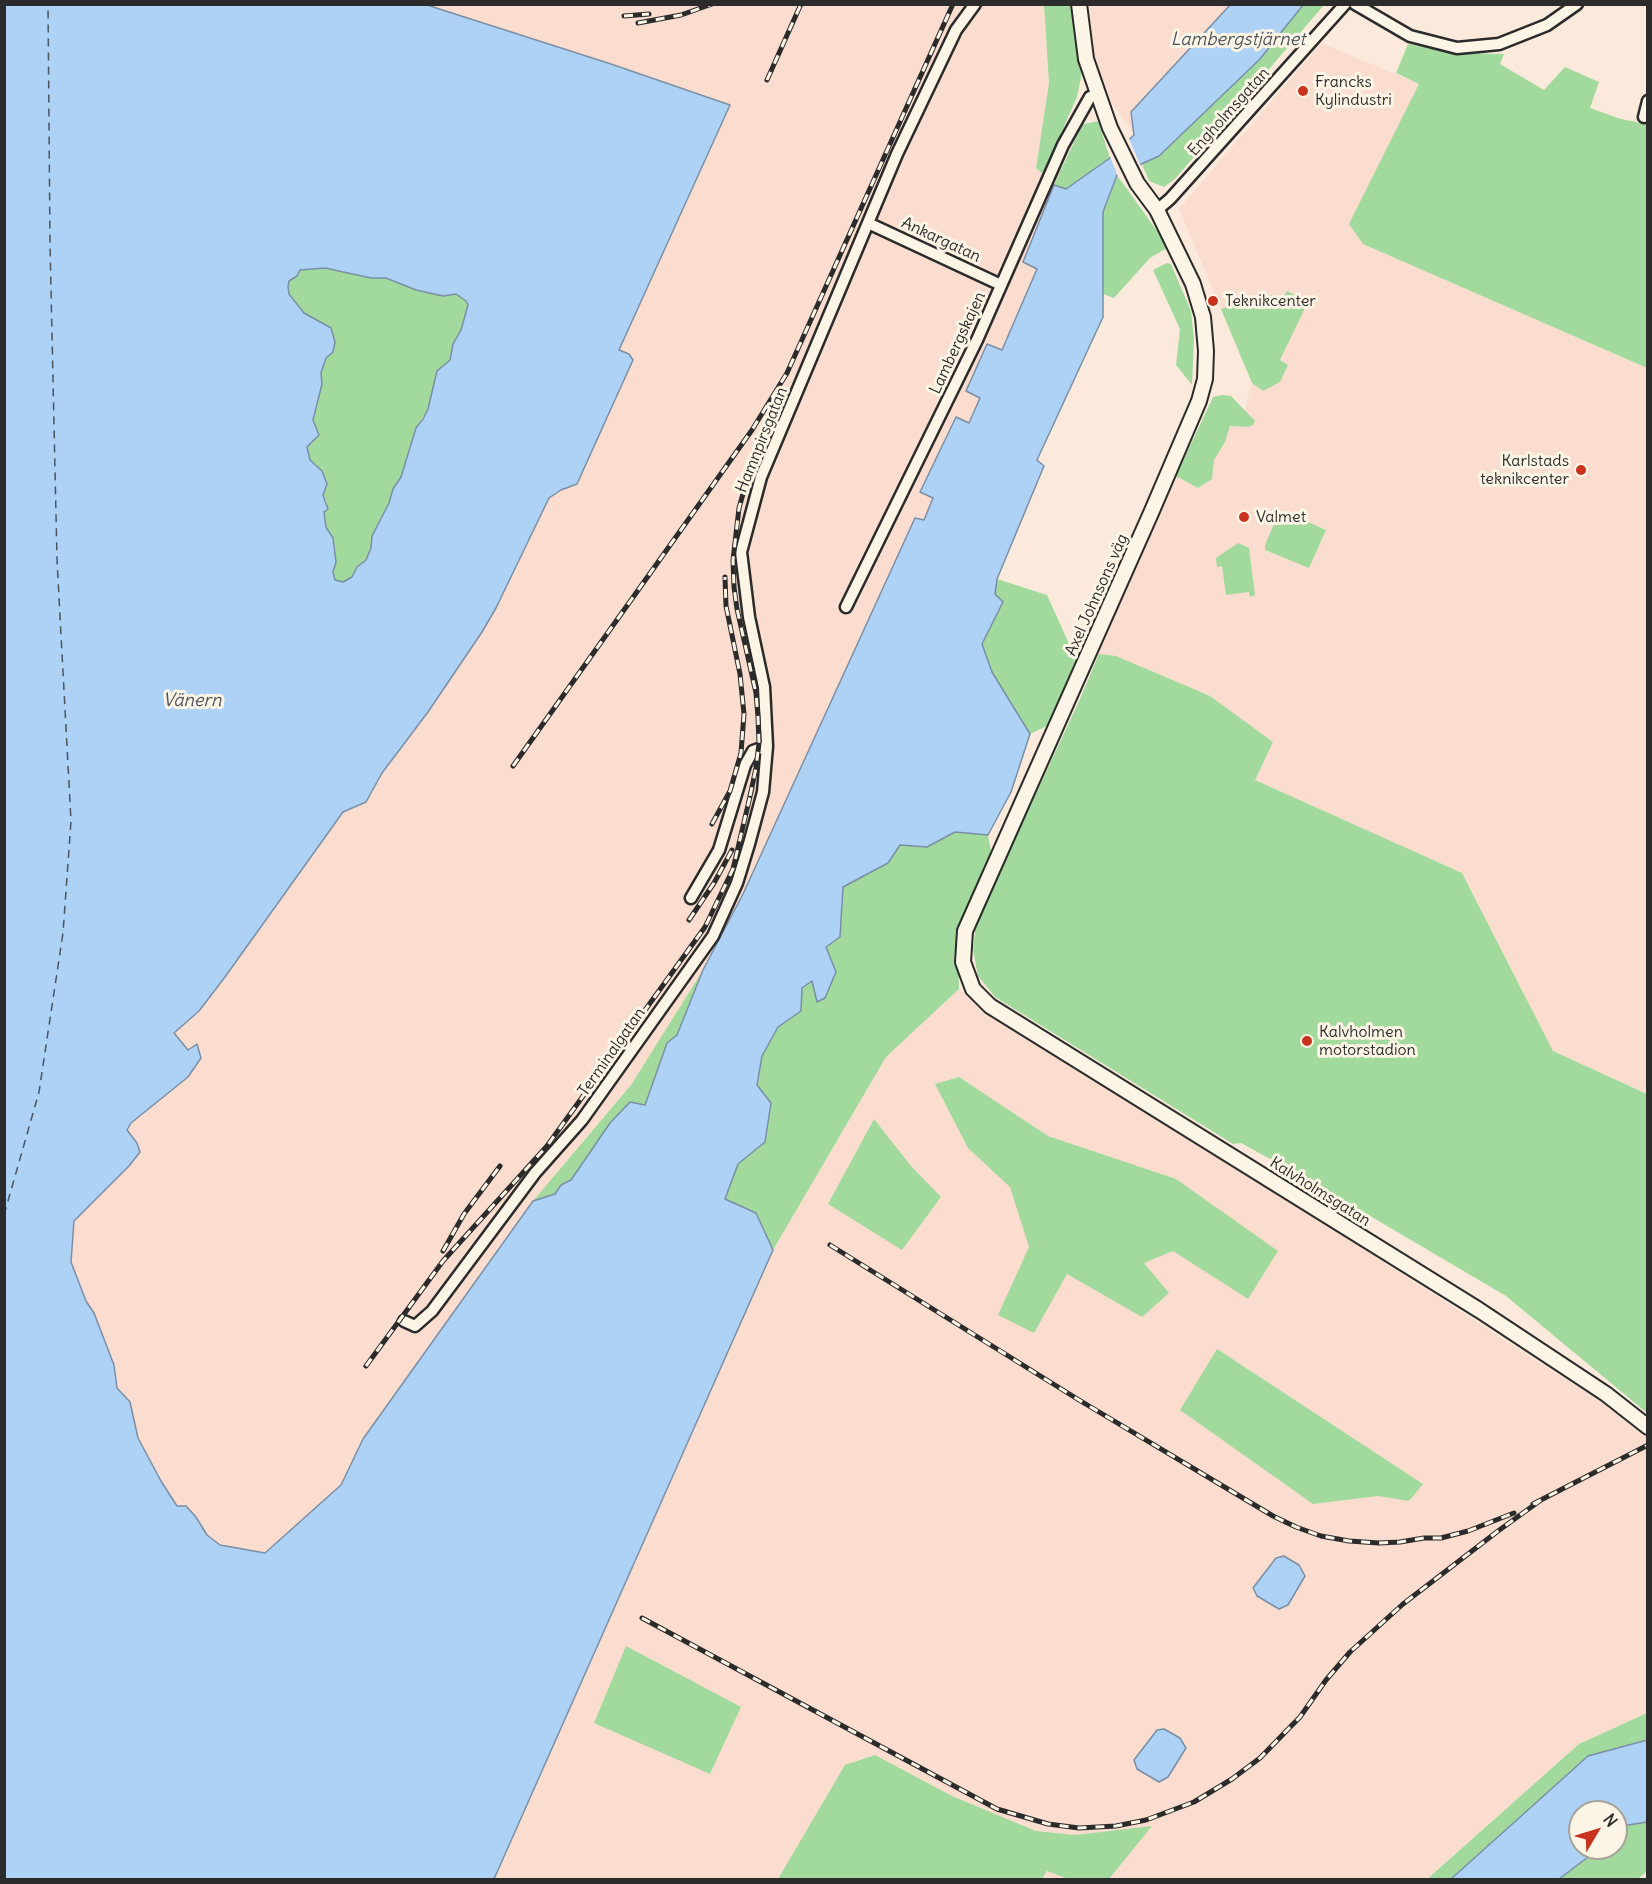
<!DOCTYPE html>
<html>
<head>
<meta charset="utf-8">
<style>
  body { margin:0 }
  #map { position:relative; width:1652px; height:1884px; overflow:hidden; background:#fbeadb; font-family:Delius,sans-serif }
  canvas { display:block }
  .frame { position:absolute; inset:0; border:6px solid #2b2b2b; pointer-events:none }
  .north { position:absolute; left:1568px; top:1800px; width:60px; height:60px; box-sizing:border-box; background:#fcf5e5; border:2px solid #a8a49b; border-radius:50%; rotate:52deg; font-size:16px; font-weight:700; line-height:24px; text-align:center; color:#2b2b2b }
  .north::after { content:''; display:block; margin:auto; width:21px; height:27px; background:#c8321e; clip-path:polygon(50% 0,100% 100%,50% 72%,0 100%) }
</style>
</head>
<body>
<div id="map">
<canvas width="1652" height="1884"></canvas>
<div class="frame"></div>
<div class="north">N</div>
</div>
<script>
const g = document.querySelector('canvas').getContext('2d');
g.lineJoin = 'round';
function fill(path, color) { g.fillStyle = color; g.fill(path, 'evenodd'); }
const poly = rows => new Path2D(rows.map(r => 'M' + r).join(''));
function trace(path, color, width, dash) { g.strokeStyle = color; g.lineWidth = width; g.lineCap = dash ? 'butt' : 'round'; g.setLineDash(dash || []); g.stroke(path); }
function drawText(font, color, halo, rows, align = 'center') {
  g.font = font + ' Delius,sans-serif'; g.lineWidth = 6; g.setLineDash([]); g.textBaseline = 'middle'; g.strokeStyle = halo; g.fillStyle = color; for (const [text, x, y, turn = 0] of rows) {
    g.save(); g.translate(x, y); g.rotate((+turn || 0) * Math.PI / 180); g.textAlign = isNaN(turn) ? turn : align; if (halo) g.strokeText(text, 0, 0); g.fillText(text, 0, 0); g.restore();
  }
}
fill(poly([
  [427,5,1044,5,1049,83,1036,168,1054,185,1023,262,1037,268,1001,350,987,345,966,391,981,397,969,423,955,417,920,491,933,498,924,520,915,518,743,895,703,970,631,1085,520,1217,363,1439,341,1485,265,1553,220,1545,207,1535,196,1517,186,1506,178,1506,161,1481,138,1438,130,1402,117,1388,114,1365,94,1313,86,1301,71,1262,74,1221,129,1166,137,1143,126,1130,131,1123,188,1077,201,1058,197,1044,188,1051,174,1034,199,1011,225,977,343,812,366,802,382,773,428,712,482,632,496,608,549,498,561,490,577,484,633,361,619,351,730,106],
  [1088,5,1230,5,1131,112,1134,134,1113,105,1099,71,1091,44],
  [1321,43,1419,84,1378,169,1363,244,1647,368,1647,1094,1553,1051,1462,873,1329,814,1080,699,1140,553,1213,399,1245,410,1252,383,1179,209],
  [959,989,1592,1396,1647,1420,1647,1713,1579,1744,1426,1879,494,1880,773,1250,886,1057]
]), '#faddcf');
fill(poly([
  [1044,5,1073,5,1082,72,1077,97,1043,174,1036,168,1049,83],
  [1303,5,1324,5,1175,179,1164,187,1149,181,1142,164,1159,156,1260,59],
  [1408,44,1454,53,1504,54,1500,64,1544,90,1565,67,1599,82,1590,108,1621,119,1647,124,1647,368,1363,244,1349,224,1419,84,1396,73],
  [1098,121,1110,158,1066,190,1054,185,1080,129,1084,124],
  [1117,175,1165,242,1167,248,1150,258,1114,298,1103,294,1103,212],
  [1167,263,1171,264,1191,311,1194,339,1192,385,1176,365,1180,329,1153,270],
  [325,268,371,278,386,278,416,290,443,296,456,294,466,301,468,305,461,330,453,344,450,360,437,371,428,409,416,428,401,477,393,489,389,503,372,536,371,548,366,560,357,567,352,577,343,582,335,580,333,572,336,562,333,538,326,527,323,512,327,502,323,495,322,471,310,460,307,447,322,384,321,373,326,358,333,352,335,342,331,328,304,313,289,294,288,287,289,281,297,276,300,270],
  [1287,291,1308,302,1280,360,1288,365,1280,382,1263,391,1252,383,1221,309,1264,294,1283,298],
  [1222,395,1231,396,1255,421,1253,425,1248,427,1230,426,1225,442,1214,460,1212,479,1198,488,1176,476,1213,397],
  [1284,511,1326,530,1309,568,1265,550,1265,545,1278,515],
  [1238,543,1249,548,1255,595,1250,597,1249,592,1226,595,1222,566,1217,567,1216,558],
  [997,579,1047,595,1076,659,1049,725,1030,734,992,672,982,644,1002,602,995,594],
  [1099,654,1116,656,1210,696,1273,742,1255,780,1462,873,1553,1051,1647,1094,1647,1413,1506,1296,1314,1183,1241,1143,1233,1144,995,997,978,976,973,950,976,922,1080,699],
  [955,832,988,835,991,851,965,912,958,946,959,989,886,1057,773,1250,756,1213,725,1199,738,1164,765,1142,757,1085,762,1056,778,1027,801,1011,802,988,812,980,817,1002,826,947,840,937,843,887,888,863,900,845,927,847],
  [703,970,677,1035,667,1043,645,1105,610,1123,571,1180,561,1185,555,1194,533,1201,631,1085],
  [959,1077,1048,1136,1176,1179,1278,1251,1248,1299,1173,1251,1144,1263,1169,1293,1142,1317,1067,1274,1034,1333,998,1315,1029,1247,1010,1187,968,1148,935,1084],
  [874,1119,911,1166,941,1197,902,1250,828,1204],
  [1217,1349,1423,1484,1409,1501,1378,1496,1313,1504,1180,1410],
  [626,1646,741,1707,710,1774,594,1723],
  [1647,1713,1647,1739,1588,1756,1451,1879,1426,1880,1579,1744],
  [875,1755,952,1796,1036,1831,1075,1835,1152,1826,1109,1879,1068,1879,1047,1871,1041,1880,778,1879,845,1765],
  [1647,1822,1647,1871,1638,1879,1515,1880,1580,1848,1616,1848,1616,1827]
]), '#a2da9e');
const water = poly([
  [5,5,427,5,611,64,730,105,619,350,629,354,633,360,577,484,561,490,549,498,496,608,482,632,428,712,382,773,366,802,343,812,225,977,199,1011,174,1033,188,1050,197,1044,201,1058,188,1077,131,1123,127,1130,137,1143,140,1152,129,1166,74,1221,71,1262,86,1301,94,1313,114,1365,117,1388,130,1402,138,1438,161,1481,177,1506,186,1506,196,1517,207,1535,220,1545,265,1553,341,1485,363,1439,533,1201,555,1194,561,1185,571,1180,610,1123,630,1102,645,1105,667,1043,677,1035,703,970,743,894,915,518,924,520,933,498,920,492,956,417,969,423,980,398,966,391,987,344,1002,350,1037,269,1023,262,1054,185,1066,189,1110,158,1134,135,1131,112,1230,5,1303,5,1260,59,1159,156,1117,175,1103,212,1103,317,1037,460,1044,466,997,579,995,594,1003,602,982,644,992,672,1030,734,1011,792,988,835,955,832,927,847,900,845,888,863,843,887,840,937,826,947,836,972,825,998,817,1002,812,981,802,988,801,1011,778,1027,762,1056,757,1085,771,1103,765,1142,738,1164,725,1199,756,1213,773,1250,494,1879,5,1880,5,5],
  [325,268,371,278,386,278,416,290,443,296,456,294,466,301,468,305,461,330,453,344,450,360,437,371,428,409,423,419,416,428,401,477,393,489,389,503,372,536,371,548,366,560,357,567,352,577,343,582,335,580,333,572,336,562,333,538,326,527,324,512,328,509,323,495,327,484,322,471,310,460,307,447,319,435,313,420,322,384,321,373,326,358,333,352,335,342,331,328,304,313,289,294,288,287,289,281,297,276,300,270,325,268],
  [1284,1556,1299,1565,1305,1576,1288,1605,1279,1609,1257,1596,1253,1588,1276,1558,1284,1556],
  [1164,1729,1180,1738,1186,1748,1168,1777,1159,1782,1137,1769,1134,1760,1157,1730,1164,1729],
  [1647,1740,1647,1822,1616,1827,1616,1812,1580,1812,1580,1848,1600,1848,1559,1879,1451,1879,1588,1756,1647,1740]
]);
fill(water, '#aed1f6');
trace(water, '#7a8fa5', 1.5);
fill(poly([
  [1128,136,1141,167,1120,177,1119,179,1109,154]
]), '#fbeadb');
trace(poly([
  [4,1215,39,1092,63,933,71,821,57,560,50,244,48,4]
]), '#4c545e', 1.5, [8, 6]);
const street = poly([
  [1355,4,1410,36,1457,48,1499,44,1547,25,1577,4],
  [1644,117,1648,101],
  [1157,210,1170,199,1345,4],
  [868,223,1001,285],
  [846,607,977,340,1063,145,1090,97,1097,94],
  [691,898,719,850,745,765,753,751,767,746,764,687,749,617,741,552,761,477,897,154,956,30,975,4],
  [404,1321,415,1326,432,1311,535,1173,582,1120,713,936,737,883,749,844,763,792,767,746]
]);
const secondary = poly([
  [1079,4,1086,59,1110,128,1137,183,1157,210,1193,284,1203,317,1206,351,1205,379,1199,401,1151,513,965,931,963,962,973,989,990,1006,1479,1310,1606,1394,1648,1427]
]);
trace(street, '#2b2b2b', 15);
trace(secondary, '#2b2b2b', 18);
trace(street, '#fcf5e5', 10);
trace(secondary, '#fcf5e5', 14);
const rail = poly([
  [624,16,649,14],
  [638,23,681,15,712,4],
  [767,80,801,4],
  [513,766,752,430,787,373,953,4],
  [750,796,756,768,759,743,758,717,756,693,737,609,734,587,733,560,739,508,750,469,769,414],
  [712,824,730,791,741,753,744,714,740,674,726,606,725,577],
  [689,920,714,883,732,850],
  [830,1245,1079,1400,1273,1516,1296,1527,1321,1536,1349,1541,1379,1543,1400,1542,1424,1538,1441,1538,1468,1531,1514,1513],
  [443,1251,464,1214,500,1166],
  [366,1366,443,1261,547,1146,705,927,733,869,752,788],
  [1533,1504,1648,1445],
  [642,1618,997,1809,1048,1824,1079,1828,1116,1826,1146,1820,1194,1802,1232,1779,1260,1758,1300,1717,1326,1680,1350,1652,1403,1604,1498,1531,1541,1500]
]);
trace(rail, '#2b2b2b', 5);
trace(rail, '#fcf5e5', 3, [9]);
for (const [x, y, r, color] of [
  [1303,91,6,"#c8321e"],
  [1213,301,6,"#c8321e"],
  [1581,470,6,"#c8321e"],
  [1244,517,6,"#c8321e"],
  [1307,1041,6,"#c8321e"]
]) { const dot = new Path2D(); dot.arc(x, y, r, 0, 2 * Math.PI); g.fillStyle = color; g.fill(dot); trace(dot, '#fcf5e5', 2); }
drawText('16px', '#2b2b2b', '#fcf5e5', [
  ["Francks",1315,82],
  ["Kylindustri",1315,100],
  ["Teknikcenter",1225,301],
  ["Karlstads",1569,461,"right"],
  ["teknikcenter",1569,479,"right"],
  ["Valmet",1256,517],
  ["Kalvholmen",1319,1032],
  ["motorstadion",1319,1050]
], 'left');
drawText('16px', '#2b2b2b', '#fcf5e5', [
  ["Engholmsgatan",1229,112,-48],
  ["Ankargatan",941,240,25],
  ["Lambergskajen",958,343,-65],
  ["Hamnpirsgatan",762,440,-68],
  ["Axel Johnsons väg",1097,595,-66],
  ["Terminalgatan",612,1052,-55],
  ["Kalvholmsgatan",1320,1192,32]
]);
drawText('italic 18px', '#4c545e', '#fcf5e5', [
  ["Lambergstjärnet",1238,40],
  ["Vänern",192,701]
]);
</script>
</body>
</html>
